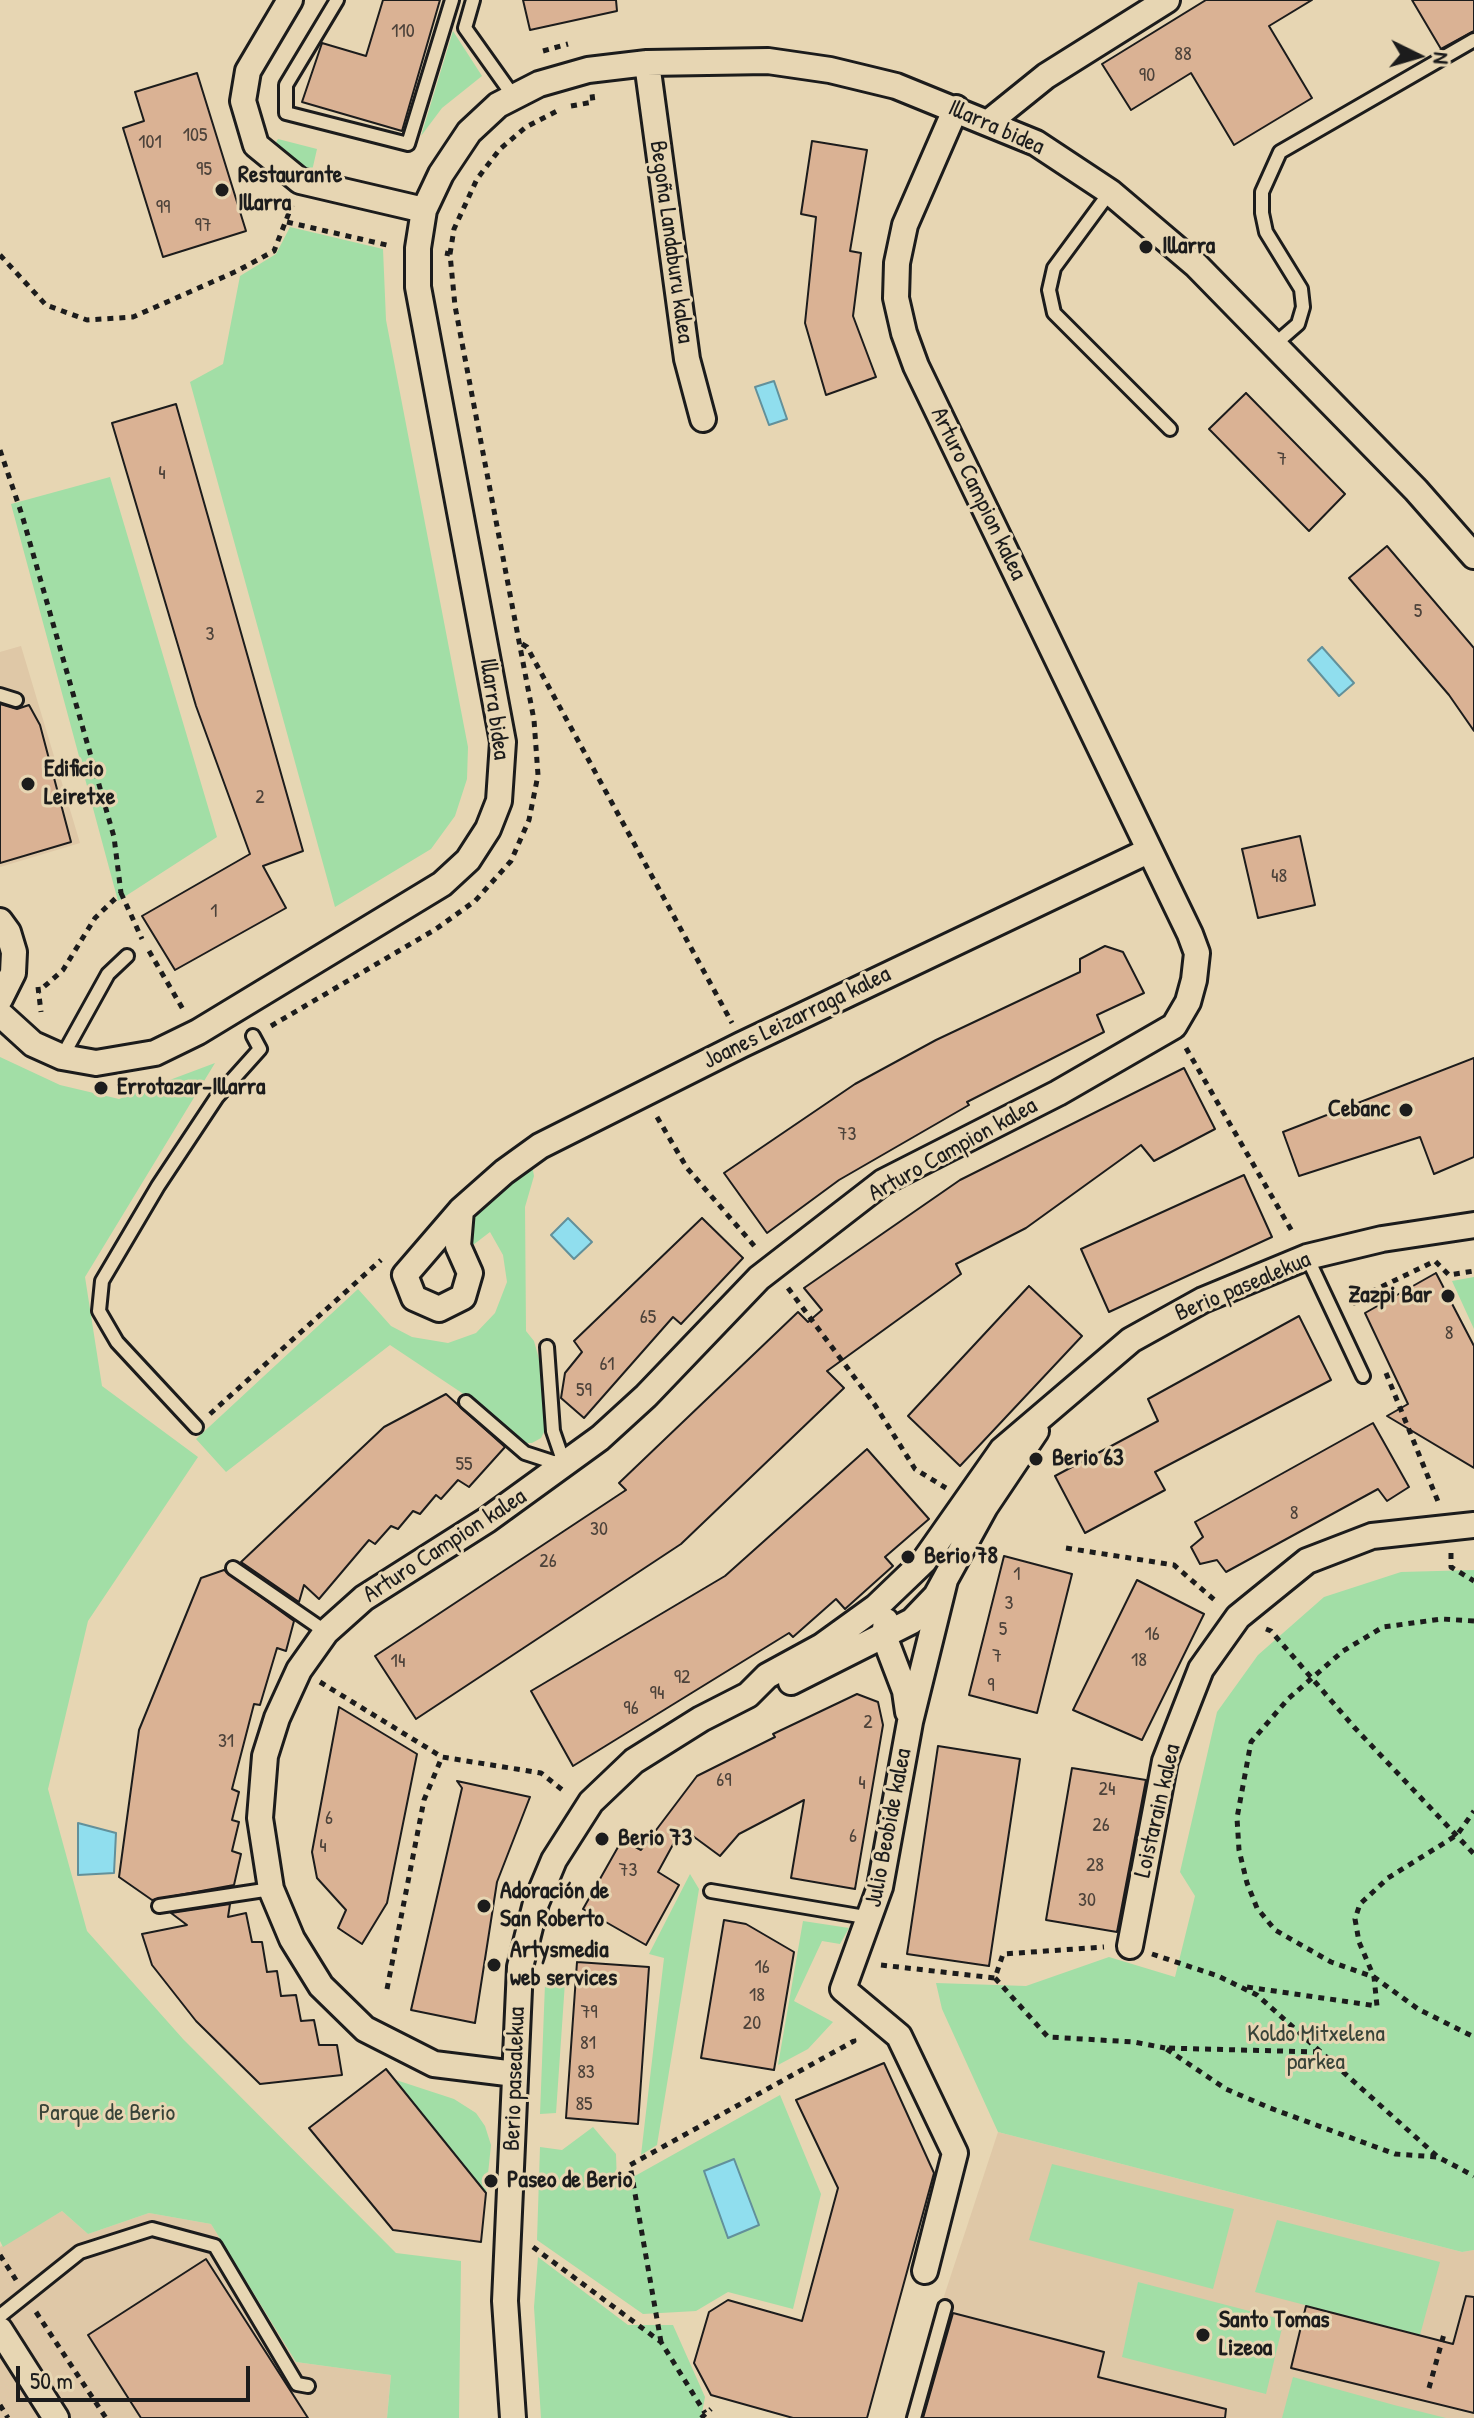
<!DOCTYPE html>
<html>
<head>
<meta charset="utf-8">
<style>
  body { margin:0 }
  #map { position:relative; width:1474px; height:2418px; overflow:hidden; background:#e7d6b3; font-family:"Patrick Hand",sans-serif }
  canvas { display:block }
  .north { position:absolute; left:1378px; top:16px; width:80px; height:80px; -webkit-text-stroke:6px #e7d6b3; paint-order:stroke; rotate:95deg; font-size:22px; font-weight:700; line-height:32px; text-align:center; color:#1c1c1c }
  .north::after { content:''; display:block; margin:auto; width:28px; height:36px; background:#1c1c1c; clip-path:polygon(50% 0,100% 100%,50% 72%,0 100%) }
  .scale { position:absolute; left:16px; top:2366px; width:234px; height:36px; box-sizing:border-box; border:4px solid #1c1c1c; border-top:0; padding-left:10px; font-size:24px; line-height:28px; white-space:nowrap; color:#1c1c1c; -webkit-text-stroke:6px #e7d6b3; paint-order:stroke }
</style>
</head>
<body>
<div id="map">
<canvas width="1474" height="2418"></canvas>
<div class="north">N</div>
<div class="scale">50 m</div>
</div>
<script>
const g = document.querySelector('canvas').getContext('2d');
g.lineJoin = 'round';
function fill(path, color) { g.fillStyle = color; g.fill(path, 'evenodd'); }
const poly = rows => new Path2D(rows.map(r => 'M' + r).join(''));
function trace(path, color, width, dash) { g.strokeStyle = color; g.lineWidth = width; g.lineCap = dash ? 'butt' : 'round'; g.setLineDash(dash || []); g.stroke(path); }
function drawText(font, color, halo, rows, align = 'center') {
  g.font = font + ' "Patrick Hand",sans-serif'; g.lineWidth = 6; g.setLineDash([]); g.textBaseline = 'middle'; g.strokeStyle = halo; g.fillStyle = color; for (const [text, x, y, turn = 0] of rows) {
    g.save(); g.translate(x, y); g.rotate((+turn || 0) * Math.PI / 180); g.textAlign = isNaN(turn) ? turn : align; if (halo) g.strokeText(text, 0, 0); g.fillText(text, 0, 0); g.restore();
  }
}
fill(poly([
  [21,646,80,843,0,867,0,652],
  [998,2132,1462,2252,1474,2250,1474,2418,904,2418],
  [62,2211,88,2234,149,2213,211,2224,296,2362,391,2375,387,2418,0,2418,0,2247]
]), '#dfc8a7');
fill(poly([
  [453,31,482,76,442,108,421,136],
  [278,139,317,149,312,171,284,155,275,144],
  [290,227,383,249,386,320,468,747,467,779,455,816,431,849,335,907,190,382,223,364,240,276,276,254],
  [110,477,217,837,118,901,11,504],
  [0,1057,60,1085,119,1099,215,1063,85,1277,102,1386,198,1457,88,1621,48,1789,87,1931,183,2039,396,2253,461,2261,459,2418,387,2418,391,2375,296,2362,211,2224,149,2213,88,2234,62,2211,3,2247,0,2241],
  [532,1165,534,1176,525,1207,526,1331,534,1341,544,1377,545,1430,541,1438,532,1443,522,1443,477,1403,390,1345,226,1472,196,1439,358,1289,391,1326,412,1337,448,1343,476,1333,495,1313,507,1282,503,1255,490,1232,473,1245,470,1228,474,1215],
  [1474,1277,1474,1329,1452,1281],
  [1474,1570,1474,2250,1462,2252,998,2132,942,2009,936,1983,1026,1986,1109,1957,1175,1977,1195,1896,1180,1872,1217,1712,1258,1655,1324,1597,1401,1572],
  [690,1874,699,1889,657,2145,641,2155,664,1958,649,1954],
  [803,1921,849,1928,840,1944,822,1941,794,2001,833,2022,808,2049,778,2065],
  [565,1982,556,2113,540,2114,545,1984],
  [396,2080,454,2099,476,2113,485,2126,491,2145,486,2193],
  [780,2095,821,2194,793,2309,728,2292,696,2311,643,2314,537,2240,540,2147,562,2150,593,2127,616,2154,617,2186],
  [1052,2164,1234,2209,1213,2289,1029,2240],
  [1277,2220,1440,2262,1420,2335,1255,2292],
  [538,2257,628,2325,673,2325,705,2397,701,2418,541,2418,534,2307],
  [1138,2282,1284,2320,1266,2394,1122,2357],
  [1293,2377,1394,2405,1446,2418,1282,2418]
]), '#a2dea6');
const water = poly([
  [774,381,787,419,769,425,755,387,774,381],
  [1322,647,1354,683,1339,696,1308,660,1322,647],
  [568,1218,592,1242,574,1259,551,1235,568,1218],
  [78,1823,116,1833,114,1873,78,1875,78,1823],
  [734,2159,759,2225,728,2238,704,2171,734,2159]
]);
fill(water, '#90deee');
trace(water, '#62909a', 2);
const building = poly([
  [383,0,440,0,402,131,302,102,322,43,366,56,383,0],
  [523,0,616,0,617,11,530,30,523,0],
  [1206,0,1312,0,1269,26,1312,98,1234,145,1191,73,1131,110,1102,64,1206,0],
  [1412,0,1474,0,1474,31,1441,49,1412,0],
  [197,73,246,231,163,257,123,128,144,121,135,92,197,73],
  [812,141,867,150,850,251,861,253,853,316,876,377,826,395,805,323,816,217,801,214,812,141],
  [1246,393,1345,494,1309,531,1209,429,1246,393],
  [176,404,303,851,263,866,286,908,175,970,142,916,250,854,196,706,112,423,176,404],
  [1387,546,1474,648,1474,731,1449,695,1349,578,1387,546],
  [0,704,17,709,29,705,40,725,71,842,0,863,0,704],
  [1300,836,1315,905,1258,918,1242,849,1300,836],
  [1105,946,1123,952,1144,993,1097,1015,1104,1032,967,1102,969,1105,839,1180,767,1233,724,1173,855,1084,936,1040,1080,972,1080,959,1105,946],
  [1474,1058,1474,1157,1434,1174,1420,1137,1299,1176,1283,1132,1474,1058],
  [1184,1068,1215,1129,1154,1161,1141,1145,1026,1228,956,1264,961,1274,827,1371,844,1388,681,1544,416,1719,375,1656,626,1490,619,1483,798,1312,808,1322,822,1310,804,1288,960,1180,1184,1068],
  [1244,1175,1272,1237,1109,1312,1081,1249,1244,1175],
  [702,1218,743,1258,681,1324,673,1317,584,1418,561,1398,565,1373,582,1352,574,1341,702,1218],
  [1436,1273,1474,1346,1474,1468,1387,1416,1408,1404,1365,1313,1436,1273],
  [1029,1286,1082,1336,960,1466,908,1416,1029,1286],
  [1299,1316,1331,1380,1155,1472,1165,1490,1085,1533,1055,1476,1158,1421,1148,1399,1299,1316],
  [446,1394,505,1447,469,1487,458,1480,441,1499,436,1495,420,1514,413,1511,398,1529,391,1526,375,1544,369,1540,319,1599,304,1585,299,1602,241,1562,384,1427,446,1394],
  [1373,1423,1409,1487,1387,1501,1378,1489,1226,1572,1217,1560,1200,1564,1191,1547,1203,1537,1195,1522,1373,1423],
  [867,1449,929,1519,885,1557,893,1566,845,1609,836,1599,793,1637,789,1633,573,1766,531,1691,725,1576,867,1449],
  [1004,1556,1072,1574,1037,1713,969,1695,1004,1556],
  [224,1570,294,1621,286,1651,277,1648,260,1705,254,1704,232,1789,239,1792,232,1820,239,1822,232,1851,241,1854,234,1885,152,1900,119,1877,139,1730,201,1578,224,1570],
  [1137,1580,1204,1614,1142,1740,1073,1710,1137,1580],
  [857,1694,878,1702,883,1725,855,1889,791,1878,804,1800,739,1834,720,1856,682,1828,658,1872,679,1885,646,1945,583,1909,622,1840,641,1850,697,1776,775,1737,773,1734,857,1694],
  [339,1707,417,1754,387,1903,362,1944,338,1928,346,1910,317,1878,312,1852,339,1707],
  [938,1746,1020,1759,989,1966,907,1954,938,1746],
  [1072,1768,1146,1780,1117,1932,1046,1920,1072,1768],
  [457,1781,530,1797,497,1882,475,2023,411,2010,462,1788,457,1781],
  [230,1904,228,1917,246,1913,252,1942,262,1942,267,1972,277,1971,281,1996,296,1995,301,2021,314,2020,319,2045,337,2045,342,2075,260,2084,196,2021,152,1965,142,1934,187,1925,171,1913,230,1904],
  [724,1920,746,1924,794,1952,774,2070,701,2058,724,1920],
  [577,1962,649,1967,638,2124,566,2118,577,1962],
  [884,2063,934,2173,867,2418,793,2418,711,2395,694,2363,709,2312,728,2300,802,2321,838,2188,796,2100,884,2063],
  [386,2069,486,2193,481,2242,393,2230,309,2128,386,2069],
  [206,2259,308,2418,141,2418,88,2335,206,2259],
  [1466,2296,1474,2297,1474,2413,1291,2368,1306,2306,1453,2344,1466,2296],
  [953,2313,1104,2352,1098,2377,1226,2409,1225,2418,923,2418,953,2313]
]);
fill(building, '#dab294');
trace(building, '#1c1c1c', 2);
const lane = poly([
  [337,0,286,85,286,113,408,144,452,0],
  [473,0,465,28,514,97],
  [1110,192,1054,268,1049,290,1054,313,1170,429],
  [1275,344,1298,324,1303,307,1301,289,1266,232,1262,213,1262,192,1280,152,1474,40],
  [0,695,16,700],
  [62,1057,108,974,127,956],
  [1307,1257,1363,1376],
  [547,1347,553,1431,565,1466],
  [466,1402,525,1453,562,1465],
  [196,1427,117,1342,99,1311,102,1281,158,1186,217,1097,260,1049,253,1036],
  [233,1568,326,1632],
  [711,1891,871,1918],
  [159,1906,271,1889],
  [0,2316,80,2252,152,2229,215,2246,297,2384,308,2386],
  [914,2418,945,2307]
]);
const street = poly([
  [290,0,248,71,243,101,256,145,300,181,424,210],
  [647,63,687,359,703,419],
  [989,122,1046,76,1167,0],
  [0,921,8,932,14,952,13,973,0,999],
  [0,1014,33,1044,62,1057,96,1063,155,1053,198,1032,442,884,468,860,488,829,499,801,503,742,418,287,418,248,424,210,441,174,469,132,498,105,539,84,588,70,647,63,768,61,830,70,896,86,1036,143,1110,192,1196,265,1416,490,1474,556],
  [461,1210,458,1246,470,1273,463,1297,439,1309,414,1298,405,1275,461,1210,504,1172,540,1146,741,1045,1148,851],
  [886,1621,884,1636,905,1691,908,1712],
  [791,1682,912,1621,936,1596,985,1507,1036,1431],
  [1130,1946,1165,1761,1201,1669,1238,1617,1307,1561,1372,1536,1474,1525],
  [515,2074,434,2064,365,2029,321,1986,292,1939,271,1889,260,1818,265,1756,277,1718,299,1670,326,1632,364,1598,487,1520,600,1438,646,1396,759,1278,883,1182,1058,1093,1174,1026,1188,1002,1194,980,1197,953,1190,934,916,366,904,333,896,298,897,263,905,225,956,108],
  [925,2271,955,2153,899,2036,843,1989,880,1887,910,1722,945,1580],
  [0,2330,56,2418],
  [513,2418,505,2301,520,1967,536,1903,554,1860,591,1802,634,1761,701,1719,748,1695,767,1676,822,1646,876,1607,924,1561,1002,1450,1131,1340,1203,1300,1307,1257,1382,1239,1474,1225]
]);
trace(lane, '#1c1c1c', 18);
trace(street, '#1c1c1c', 30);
trace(poly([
  [543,51,568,44],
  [571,106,593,102,592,94],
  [287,222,391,246],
  [450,254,454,229,477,179,500,149,526,127,561,109],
  [0,255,46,305,87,320,133,317,237,271,274,251,292,205],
  [0,450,22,515,114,837,121,893,95,918,63,970,38,992],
  [522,644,527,647,732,1023],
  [121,893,142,939],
  [149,951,184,1011],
  [38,987,41,1012],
  [271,1026,436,929,475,901,511,861,529,820,538,775,534,720,455,306,450,254,445,253],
  [1186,1048,1293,1233],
  [657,1117,687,1168,757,1249],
  [788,1288,875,1405,915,1469,946,1488],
  [1356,1305,1354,1300,1435,1261,1449,1275,1474,1271],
  [1386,1373,1439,1504],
  [210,1414,381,1260],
  [1066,1548,1174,1565,1218,1603],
  [1451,1553,1451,1567,1474,1581],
  [1474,1621,1442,1619,1383,1627,1343,1651,1288,1699,1251,1742,1237,1818,1239,1850,1247,1883,1257,1908,1275,1930,1331,1962,1374,1977,1418,2009,1474,2037],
  [1266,1629,1271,1631,1354,1727,1474,1854],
  [320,1682,442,1757,541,1773,565,1792],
  [1152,1954,1218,1976,1257,1995,1438,2157,1474,2176],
  [881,1965,995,1978,1003,1954,1104,1947],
  [995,1978,1048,2037,1134,2042,1165,2048],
  [1247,1987,1377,2006,1374,1977,1359,1942,1355,1919,1360,1904,1388,1878,1457,1835,1474,1811],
  [387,1989,424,1800,442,1757],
  [1319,2052,1165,2048,1226,2089,1270,2108,1395,2154,1437,2157],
  [533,2247,661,2342,705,2413],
  [0,2255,16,2280],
  [36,2312,106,2418],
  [661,2342,630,2165,854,2041,852,2033],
  [1429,2388,1444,2334],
  [0,2405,8,2418],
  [701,2418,711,2409]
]), '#1c1c1c', 5, [6, 6]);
trace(lane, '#e7d6b3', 12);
trace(street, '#e7d6b3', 24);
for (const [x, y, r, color] of [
  [222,190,8,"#1c1c1c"],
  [1146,247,8,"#1c1c1c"],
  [28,784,8,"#1c1c1c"],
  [101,1088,8,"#1c1c1c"],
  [1406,1110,8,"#1c1c1c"],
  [1448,1296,8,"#1c1c1c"],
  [1036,1459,8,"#1c1c1c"],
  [908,1557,8,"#1c1c1c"],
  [602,1839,8,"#1c1c1c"],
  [484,1906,8,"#1c1c1c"],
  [494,1965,8,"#1c1c1c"],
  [491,2181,8,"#1c1c1c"],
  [1203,2335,8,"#1c1c1c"]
]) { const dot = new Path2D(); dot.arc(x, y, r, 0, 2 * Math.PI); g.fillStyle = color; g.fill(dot); trace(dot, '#e7d6b3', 3); }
drawText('20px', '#4c423a', null, [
  ["110",403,32],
  ["88",1183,55],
  ["90",1147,76],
  ["105",195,136],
  ["101",150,143],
  ["95",204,170],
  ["99",163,208],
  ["97",203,226],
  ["7",1282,460],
  ["4",162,474],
  ["5",1418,612],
  ["3",210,635],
  ["2",260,798],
  ["48",1279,877],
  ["1",214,912],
  ["73",847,1135],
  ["65",648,1318],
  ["8",1449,1334],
  ["61",607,1365],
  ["59",584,1391],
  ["55",464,1465],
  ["8",1294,1514],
  ["30",599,1530],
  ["26",548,1562],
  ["1",1017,1575],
  ["3",1009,1604],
  ["5",1003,1630],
  ["16",1152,1635],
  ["7",997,1657],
  ["18",1139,1661],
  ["14",398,1662],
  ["92",682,1678],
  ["9",991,1686],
  ["94",657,1694],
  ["96",631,1709],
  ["2",868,1723],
  ["31",226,1742],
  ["69",724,1781],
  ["4",862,1784],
  ["24",1107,1790],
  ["6",329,1819],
  ["26",1101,1826],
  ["6",853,1837],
  ["4",323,1847],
  ["28",1095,1866],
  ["73",628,1871],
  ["30",1087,1901],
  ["16",762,1968],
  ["18",757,1996],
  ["79",589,2013],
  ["20",752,2024],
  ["81",588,2044],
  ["83",586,2073],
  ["85",584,2105]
]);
drawText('24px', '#1c1c1c', '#e7d6b3', [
  ["Illarra bidea",996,128,24],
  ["Begoña Landaburu kalea",671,242,82],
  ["Arturo Campion kalea",978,494,64],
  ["Illarra bidea",494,709,82],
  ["Joanes Leizarraga kalea",797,1018,-26],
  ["Arturo Campion kalea",953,1150,-29],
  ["Berio pasealekua",1243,1287,-23],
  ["Arturo Campion kalea",445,1546,-33],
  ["Loistarain kalea",1158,1811,-77],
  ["Julio Beobide kalea",889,1828,-79],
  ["Berio pasealekua",515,2079,-88]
]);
drawText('bold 24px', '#1c1c1c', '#e7d6b3', [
  ["Restaurante",238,176],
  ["Illarra",238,204],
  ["Illarra",1162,247],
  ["Edificio",44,770],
  ["Leiretxe",44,798],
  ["Errotazar-Illarra",117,1088],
  ["Cebanc",1390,1110,"right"],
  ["Zazpi Bar",1432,1296,"right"],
  ["Berio 63",1052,1459],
  ["Berio 78",924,1557],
  ["Berio 73",618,1839],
  ["Adoración de",500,1892],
  ["San Roberto",500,1920],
  ["Artysmedia",510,1951],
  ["web services",510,1979],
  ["Paseo de Berio",507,2181],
  ["Santo Tomas",1219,2321],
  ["Lizeoa",1219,2349]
], 'left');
drawText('24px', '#374338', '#e7d6b3', [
  ["Koldo Mitxelena",1316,2035],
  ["parkea",1316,2063],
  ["Parque de Berio",107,2114]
]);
</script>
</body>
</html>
